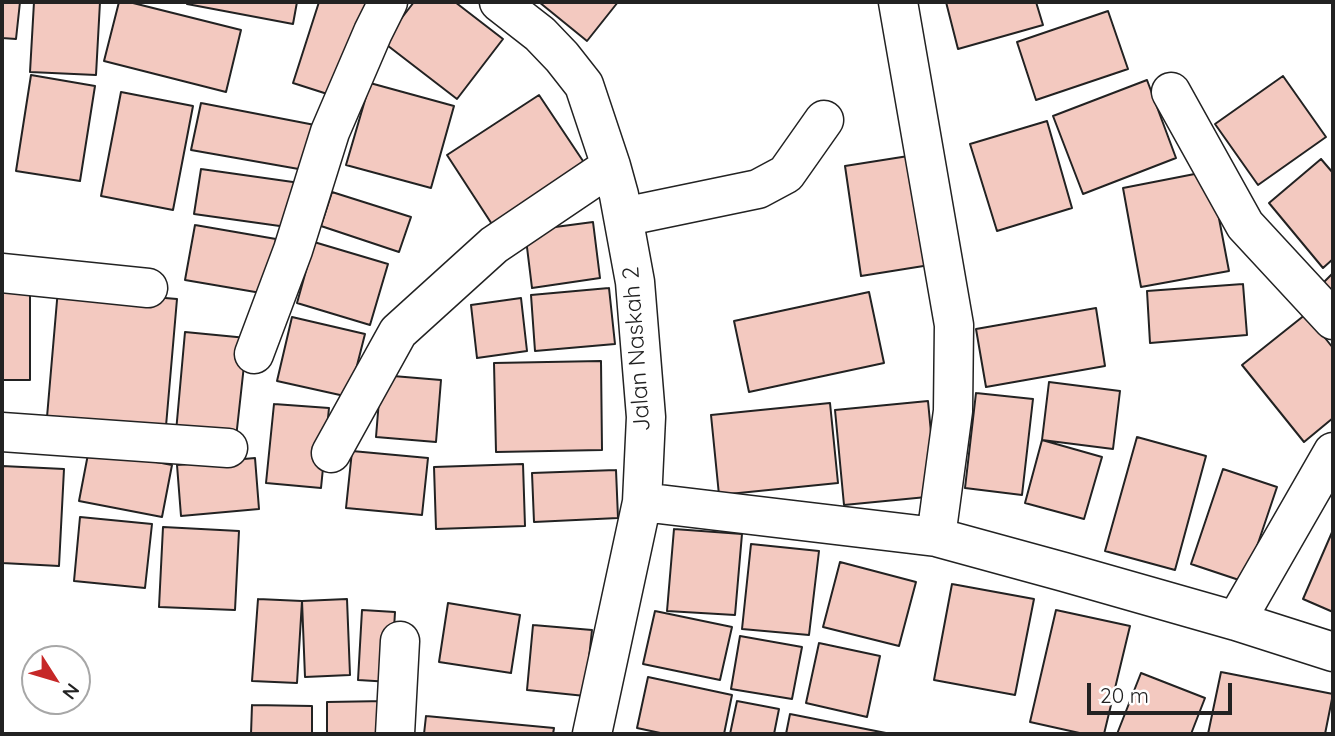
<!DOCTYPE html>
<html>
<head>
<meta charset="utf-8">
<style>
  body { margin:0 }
  #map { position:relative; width:1335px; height:736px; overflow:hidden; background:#fff; font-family:Quicksand,sans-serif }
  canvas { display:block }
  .frame { position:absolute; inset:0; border:4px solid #222; pointer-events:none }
  .north { position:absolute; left:21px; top:645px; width:70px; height:70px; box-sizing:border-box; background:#fff; border:2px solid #a7a7a7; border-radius:50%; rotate:127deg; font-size:19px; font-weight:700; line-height:28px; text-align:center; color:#222 }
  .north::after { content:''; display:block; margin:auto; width:24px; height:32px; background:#c62828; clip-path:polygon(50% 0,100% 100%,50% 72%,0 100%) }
  .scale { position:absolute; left:1087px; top:683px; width:145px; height:32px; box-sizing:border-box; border:4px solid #222; border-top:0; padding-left:9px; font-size:21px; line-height:24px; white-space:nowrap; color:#222; -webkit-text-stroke:5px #fff; paint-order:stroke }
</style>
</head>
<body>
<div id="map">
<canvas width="1335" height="736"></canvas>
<div class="frame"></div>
<div class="north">N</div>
<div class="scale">20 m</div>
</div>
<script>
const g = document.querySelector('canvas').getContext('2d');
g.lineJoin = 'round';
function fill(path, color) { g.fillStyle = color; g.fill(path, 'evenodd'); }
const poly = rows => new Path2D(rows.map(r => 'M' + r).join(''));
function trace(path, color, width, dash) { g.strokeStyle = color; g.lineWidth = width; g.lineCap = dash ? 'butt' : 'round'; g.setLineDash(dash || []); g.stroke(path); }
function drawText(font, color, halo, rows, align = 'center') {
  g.font = font + ' Quicksand,sans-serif'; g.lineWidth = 5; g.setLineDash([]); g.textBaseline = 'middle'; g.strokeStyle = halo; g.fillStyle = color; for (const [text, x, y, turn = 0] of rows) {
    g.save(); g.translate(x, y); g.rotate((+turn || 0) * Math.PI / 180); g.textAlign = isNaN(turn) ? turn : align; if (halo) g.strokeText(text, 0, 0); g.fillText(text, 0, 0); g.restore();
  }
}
const building = poly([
  [2,2,20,2,16,39,2,38,2,2],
  [34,2,100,2,96,75,30,72,34,2],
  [119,2,129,2,241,30,226,92,104,61,119,2],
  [187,2,297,2,293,24,187,4,187,2],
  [319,2,374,2,343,99,293,83,319,2],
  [414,2,455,2,503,39,457,99,383,42,414,2],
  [539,2,618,2,587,41,539,2],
  [946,2,1036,2,1043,25,958,49,946,2],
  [1108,11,1128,69,1036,100,1017,42,1108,11],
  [31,75,95,86,80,181,16,171,31,75],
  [1283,76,1326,137,1258,185,1215,124,1283,76],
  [1147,80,1176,158,1083,194,1053,116,1147,80],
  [370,83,454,106,431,188,346,165,370,83],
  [121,92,193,106,173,210,101,196,121,92],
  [539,95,591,173,499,235,447,155,539,95],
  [201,103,320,126,310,171,191,150,201,103],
  [1047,121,1072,208,997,231,970,144,1047,121],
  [921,154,936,264,861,276,845,166,921,154],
  [1321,159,1333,173,1333,259,1323,268,1269,203,1321,159],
  [201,169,300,183,294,228,194,214,201,169],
  [1210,171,1229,271,1141,287,1123,188,1210,171],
  [332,192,411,217,399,252,321,226,332,192],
  [593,222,600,278,532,288,525,231,593,222],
  [195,225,276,239,267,294,185,280,195,225],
  [314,242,388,264,370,325,297,303,314,242],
  [1333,273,1333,302,1319,287,1333,273],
  [1243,284,1247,335,1150,343,1147,291,1243,284],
  [609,288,615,344,535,351,531,295,609,288],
  [58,289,177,299,166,426,47,417,58,289],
  [2,290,30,290,30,380,2,380,2,290],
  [869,292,884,363,749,392,734,321,869,292],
  [521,298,527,351,477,358,471,305,521,298],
  [1096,308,1105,366,986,387,976,329,1096,308],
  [1306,314,1333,348,1333,418,1304,442,1242,365,1306,314],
  [292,317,365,334,349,397,277,381,292,317],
  [185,332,247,338,236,438,176,432,185,332],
  [601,361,602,450,496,452,494,363,601,361],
  [381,375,441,380,436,442,376,437,381,375],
  [1049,382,1120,391,1113,449,1042,440,1049,382],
  [976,393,1033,399,1022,495,965,488,976,393],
  [928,401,937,496,844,505,835,410,928,401],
  [830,403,838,483,719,495,711,415,830,403],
  [274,404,329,408,321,488,266,483,274,404],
  [1137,437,1206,456,1175,570,1105,551,1137,437],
  [1042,440,1102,457,1084,519,1025,503,1042,440],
  [89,449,172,465,162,517,79,501,89,449],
  [352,451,428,458,422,515,346,508,352,451],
  [255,458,259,509,181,516,177,465,255,458],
  [523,464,525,526,436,529,434,467,523,464],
  [2,466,64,469,59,566,2,563,2,466],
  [1223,469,1277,487,1245,582,1191,564,1223,469],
  [616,470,618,518,534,522,532,473,616,470],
  [80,517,152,524,145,588,74,581,80,517],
  [163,527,239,531,235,610,159,607,163,527],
  [674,529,742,534,735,615,667,611,674,529],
  [1333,530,1333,612,1303,599,1333,530],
  [751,544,819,551,809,635,742,629,751,544],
  [840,562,916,582,899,646,823,627,840,562],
  [952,584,1034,599,1015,695,934,680,952,584],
  [258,599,302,601,297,683,252,681,258,599],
  [347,599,350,675,305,677,302,601,347,599],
  [448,603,520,615,511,673,439,662,448,603],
  [362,610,395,612,391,682,358,680,362,610],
  [1056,610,1130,626,1104,734,1084,734,1030,722,1056,610],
  [655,611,732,627,720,680,643,664,655,611],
  [533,625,592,630,585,696,527,690,533,625],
  [740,636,802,647,792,699,731,689,740,636],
  [819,643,880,656,867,717,806,703,819,643],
  [1221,672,1333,694,1325,734,1208,734,1221,672],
  [1141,673,1205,698,1191,734,1117,734,1141,673],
  [648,677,732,695,724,734,665,734,637,728,648,677],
  [386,701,387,734,327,734,327,702,386,701],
  [737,701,779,709,774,734,730,734,737,701],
  [252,705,312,706,312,734,251,734,252,705],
  [790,714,891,734,786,734,790,714],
  [426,716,554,728,553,734,424,734,426,716]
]);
fill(building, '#f3c9c0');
trace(building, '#222', 2);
const minor = poly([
  [499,2,540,34,562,57,584,85,611,166,619,195,635,282,646,417,642,502,592,734],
  [898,2,954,325,953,411,936,537],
  [1171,92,1245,225,1333,320],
  [623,217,758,189,786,174,824,120],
  [2,273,148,288],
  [254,354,293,250,330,132,373,32,388,2],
  [2,432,228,448],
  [331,453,398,332,494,245,611,166],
  [642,502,936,537,1064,572,1236,621,1333,652],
  [1236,621,1333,452],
  [395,734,400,641]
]);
trace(minor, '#222', 41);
trace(minor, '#fff', 38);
drawText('23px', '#222', '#fff', [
  ["Jalan Naskah 2",637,349,-94]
]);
</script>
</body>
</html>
